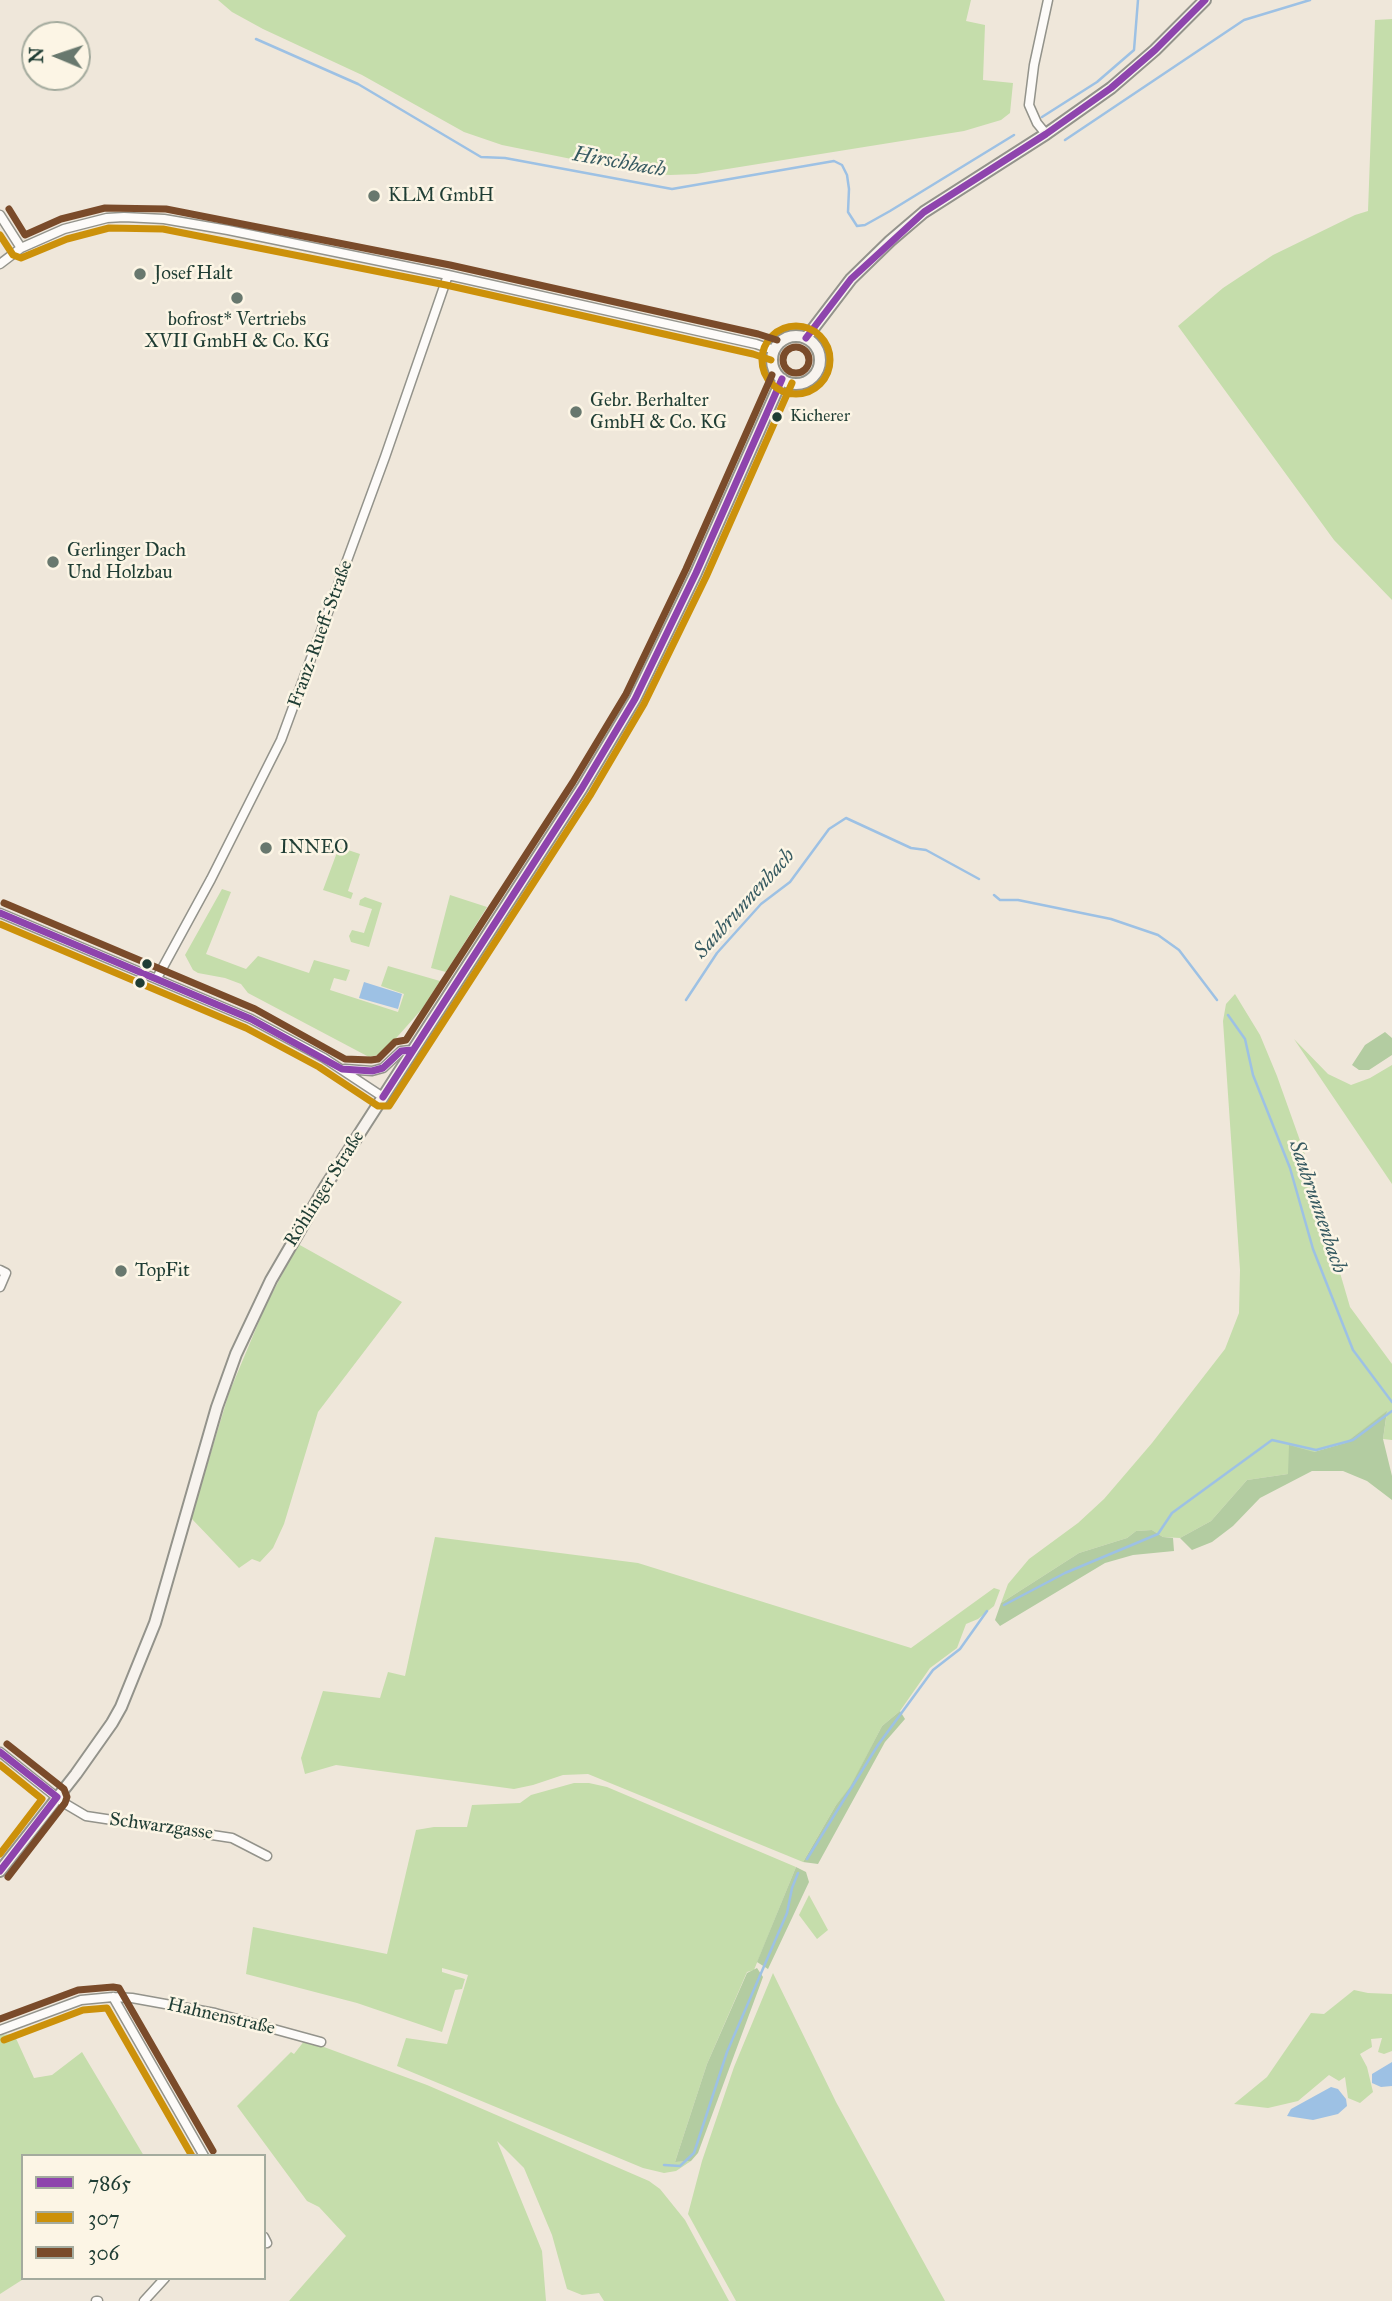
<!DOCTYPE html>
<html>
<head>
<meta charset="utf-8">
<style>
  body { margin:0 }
  #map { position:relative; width:1392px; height:2301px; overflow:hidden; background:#efe7da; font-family:"IM FELL Great Primer",serif }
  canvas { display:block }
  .legend { position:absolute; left:21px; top:2154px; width:245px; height:126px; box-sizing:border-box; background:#fcf5e5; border:2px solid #a4ab9e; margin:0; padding:9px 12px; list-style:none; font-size:21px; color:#1f3d34 }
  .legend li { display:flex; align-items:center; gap:14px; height:35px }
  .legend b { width:35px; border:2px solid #a4ab9e }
  .north { position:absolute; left:21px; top:21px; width:70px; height:70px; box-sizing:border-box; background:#fcf5e5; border:2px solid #a4ab9e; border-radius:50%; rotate:272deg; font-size:19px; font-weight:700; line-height:28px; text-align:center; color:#1f3d34 }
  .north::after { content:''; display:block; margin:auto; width:24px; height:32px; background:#68786e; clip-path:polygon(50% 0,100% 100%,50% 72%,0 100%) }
</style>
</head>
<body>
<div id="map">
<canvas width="1392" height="2301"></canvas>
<ul class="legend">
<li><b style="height:9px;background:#8e44ad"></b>7865</li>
<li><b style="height:9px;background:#cc910a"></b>307</li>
<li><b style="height:9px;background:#7a4b2a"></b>306</li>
</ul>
<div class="north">N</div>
</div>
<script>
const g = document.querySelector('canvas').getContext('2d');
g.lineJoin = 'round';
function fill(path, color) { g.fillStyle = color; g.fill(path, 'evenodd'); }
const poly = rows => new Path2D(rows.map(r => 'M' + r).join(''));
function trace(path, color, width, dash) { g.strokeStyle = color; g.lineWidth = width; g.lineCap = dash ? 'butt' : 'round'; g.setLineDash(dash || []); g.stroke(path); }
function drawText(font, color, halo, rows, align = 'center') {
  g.font = font + ' "IM FELL Great Primer",serif'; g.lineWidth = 5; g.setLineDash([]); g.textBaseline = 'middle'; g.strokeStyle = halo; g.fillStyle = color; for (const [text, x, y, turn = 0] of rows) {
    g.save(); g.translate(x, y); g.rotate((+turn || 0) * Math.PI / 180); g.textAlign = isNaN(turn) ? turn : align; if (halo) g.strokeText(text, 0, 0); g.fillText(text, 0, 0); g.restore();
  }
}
fill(poly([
  [218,0,971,0,966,21,985,25,983,80,1013,83,1010,113,1001,120,964,131,696,174,670,175,641,173,502,145,464,132,362,75,263,29,232,12],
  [1392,19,1392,600,1334,540,1178,326,1223,288,1273,255,1355,215,1368,211,1375,20],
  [339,847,360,854,348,891,353,893,351,899,323,890],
  [222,889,231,892,206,954,246,969,258,956,309,973,314,960,350,970,346,981,334,978,330,990,398,1012,404,994,381,986,388,966,440,981,422,1009,382,1054,369,1057,248,993,241,984,225,978,198,973,193,970,185,955],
  [450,895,487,907,446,972,431,968],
  [365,897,382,903,369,947,351,942,349,936,352,930,364,933,372,909,359,905,360,900],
  [1235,994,1260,1035,1277,1076,1308,1163,1350,1307,1392,1364,1392,1440,1383,1439,1387,1412,1345,1443,1314,1452,1288,1474,1247,1480,1211,1521,1180,1538,1163,1537,1152,1530,1136,1531,1127,1538,1079,1553,1001,1603,1008,1584,1029,1559,1078,1523,1104,1499,1152,1443,1225,1349,1239,1313,1240,1270,1223,1021,1226,1004],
  [1294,1039,1328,1074,1351,1085,1370,1078,1392,1065,1392,1184],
  [298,1244,402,1302,318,1412,284,1524,273,1548,260,1562,252,1559,239,1568,191,1518,229,1393,265,1307],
  [435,1537,638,1563,911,1648,994,1588,1000,1590,994,1606,978,1619,966,1624,957,1648,930,1668,900,1711,882,1726,850,1788,836,1805,803,1862,588,1774,563,1775,533,1785,514,1789,336,1765,305,1774,301,1758,323,1691,380,1698,388,1672,405,1676],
  [574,1783,589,1783,607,1787,796,1867,754,1970,747,1972,707,2064,675,2162,691,2161,676,2171,664,2173,643,2168,397,2066,406,2038,447,2044,468,1975,442,1968,442,1972,465,1979,462,1989,455,1990,442,2032,357,2003,246,1974,253,1927,387,1954,416,1830,434,1827,467,1827,472,1805,520,1803,531,1795],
  [809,1895,828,1930,817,1939,799,1915],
  [773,1973,836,2102,945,2301,736,2301,688,2214,702,2161,734,2067],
  [1354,1990,1368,1993,1392,1994,1392,2051,1384,2054,1378,2052,1382,2038,1371,2039,1372,2047,1360,2054,1367,2067,1373,2092,1360,2103,1348,2098,1345,2077,1339,2081,1329,2075,1298,2101,1268,2108,1234,2104,1267,2077,1311,2013,1324,2014],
  [14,2034,34,2078,52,2075,82,2052,144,2156,23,2156,23,2278,25,2278,0,2294,0,2035],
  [305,2040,427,2085,649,2181,660,2189,685,2220,729,2301,604,2301,599,2293,582,2295,567,2289,552,2235,524,2168,497,2141,542,2251,546,2301,289,2301,346,2236,319,2207,307,2201,237,2106,291,2052,294,2054]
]), '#c5ddab');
fill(poly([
  [1385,1032,1392,1038,1392,1055,1369,1070,1359,1070,1352,1065,1365,1045],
  [1387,1411,1383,1439,1392,1476,1392,1500,1367,1481,1343,1471,1312,1471,1260,1498,1233,1526,1212,1542,1192,1550,1180,1538,1211,1521,1247,1480,1288,1474,1289,1445,1314,1452,1345,1443],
  [1152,1530,1163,1537,1173,1538,1174,1551,1133,1555,1105,1563,1000,1626,995,1620,1001,1603,1079,1553,1127,1538,1136,1531],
  [900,1711,905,1719,885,1742,818,1864,803,1862,836,1805,850,1787,882,1726],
  [796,1867,806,1872,809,1882,768,1969,757,1962],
  [757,1968,763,1977,698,2153,691,2161,675,2162,707,2064,747,1973]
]), '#b3cca1');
fill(poly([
  [364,982,402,994,398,1009,359,998],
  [1392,2062,1392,2086,1381,2087,1372,2083,1372,2074],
  [1331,2087,1338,2089,1346,2099,1347,2106,1338,2114,1313,2120,1287,2116,1291,2109]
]), '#9dc1e4');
trace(poly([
  [256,39,358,84,481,157,505,158,672,189,834,161,842,165,847,175,849,189,848,212,857,226,865,225,890,211,1014,135],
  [1042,117,1097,82,1134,50,1138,0],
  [1065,140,1244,20,1310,0],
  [994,895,1000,900,1018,900,1111,919,1158,935,1179,950,1217,1000],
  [686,1000,717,953,761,904,790,882,829,829,846,818,911,848,926,850,979,879],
  [1228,1015,1245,1039,1253,1075,1290,1168,1313,1249,1353,1350,1392,1402],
  [1004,1605,1065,1573,1158,1534,1172,1513,1272,1440,1316,1450,1353,1440,1392,1411],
  [807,1859,878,1745,933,1670,960,1649,987,1611],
  [664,2165,680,2166,694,2153,727,2052,787,1913,792,1888,798,1873]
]), '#9dc1e4', 2.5);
const street = poly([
  [1046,134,1037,123,1029,105,1034,65,1048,0],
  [0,215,21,248],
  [0,264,21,248,64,229,107,218,124,217,164,219,228,230,448,275,756,344,774,350],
  [0,913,251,1019,324,1058,383,1097],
  [157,978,211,879,281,740,385,457,448,275],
  [345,1069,372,1071,383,1068,401,1051,412,1050],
  [0,1270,6,1273,0,1287],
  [0,1752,64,1803,86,1816,232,1838,267,1856],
  [113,1997,204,2156],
  [0,2030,81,2000,113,1997,132,1998,215,2013,321,2042],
  [264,2237,267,2243],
  [96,2301,98,2301],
  [144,2301,165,2278]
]);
const secondary = poly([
  '772 360a24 24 0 1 1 48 0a24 24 0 1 1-48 0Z',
  [806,338,851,279,890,241,924,212,1046,134,1111,88,1155,50,1205,0],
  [0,1871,76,1774,112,1723,121,1707,155,1623,217,1407,236,1354,271,1280,325,1187,582,788,635,699,696,573,782,379]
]);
trace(street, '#93938b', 11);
trace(secondary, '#93938b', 14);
trace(street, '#fdfbf9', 8);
trace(secondary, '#f7f3ee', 10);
trace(poly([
  [806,338,851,279,924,212,1046,134,1111,88,1155,50,1205,0],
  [0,913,251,1019,342,1069,372,1071,383,1068,401,1051,412,1050],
  [383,1097,582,788,635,699,696,573,782,379],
  [0,1752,57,1797],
  [0,1871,57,1797]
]), '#8e44ad', 7);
trace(poly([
  [0,235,13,255,21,258,67,239,109,228,163,229,446,285,753,354,771,360],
  '762 360a34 34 0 1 1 68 0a34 34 0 1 1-68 0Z',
  [0,924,246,1028,319,1067,378,1106,389,1106,591,794,644,704,706,577,792,383],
  [0,1765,42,1799,0,1854],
  [4,2040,83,2010,107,2008,192,2156]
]), '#cc910a', 7);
trace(poly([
  [9,209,25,235,61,219,105,208,166,209,450,265,758,334,777,340],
  '783 360a13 13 0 1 1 26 0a13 13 0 1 1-26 0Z',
  [4,903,255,1009,345,1059,371,1060,378,1059,395,1042,406,1040,573,782,626,694,686,569,772,375],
  [7,1744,64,1789,67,1797,65,1803,8,1877],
  [0,2019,78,1990,113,1987,119,1988,213,2151]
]), '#7a4b2a', 7);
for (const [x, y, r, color] of [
  [374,196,7,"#68786e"],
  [140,274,7,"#68786e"],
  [237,298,7,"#68786e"],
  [576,412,7,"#68786e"],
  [777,417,6,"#1f3d34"],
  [53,562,7,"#68786e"],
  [266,848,7,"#68786e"],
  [147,964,6,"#1f3d34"],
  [140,983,6,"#1f3d34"],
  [121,1271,7,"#68786e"]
]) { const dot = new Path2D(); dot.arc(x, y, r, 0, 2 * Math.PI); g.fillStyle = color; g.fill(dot); trace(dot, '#fcf5e5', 2.5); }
drawText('17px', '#1f3d34', '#fcf5e5', [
  ["Kicherer",790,417]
], 'left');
drawText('19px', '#1f3d34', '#fcf5e5', [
  ["KLM GmbH",388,196],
  ["Josef Halt",154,274],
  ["bofrost* Vertriebs",237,320,"center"],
  ["XVII GmbH & Co. KG",237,342,"center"],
  ["Gebr. Berhalter",590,401],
  ["GmbH & Co. KG",590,423],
  ["Gerlinger Dach",67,551],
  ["Und Holzbau",67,573],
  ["INNEO",280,848],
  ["TopFit",135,1271]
], 'left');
drawText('19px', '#1f3d34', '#fcf5e5', [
  ["Franz-Rueff-Straße",321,634,-70],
  ["Röhlinger Straße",325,1189,-58],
  ["Schwarzgasse",161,1827,8],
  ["Hahnenstraße",221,2017,13]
]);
drawText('italic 21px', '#365a61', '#fcf5e5', [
  ["Hirschbach",619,163,10],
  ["Saubrunnenbach",745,904,-48],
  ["Saubrunnenbach",1317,1207,71]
]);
</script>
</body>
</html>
